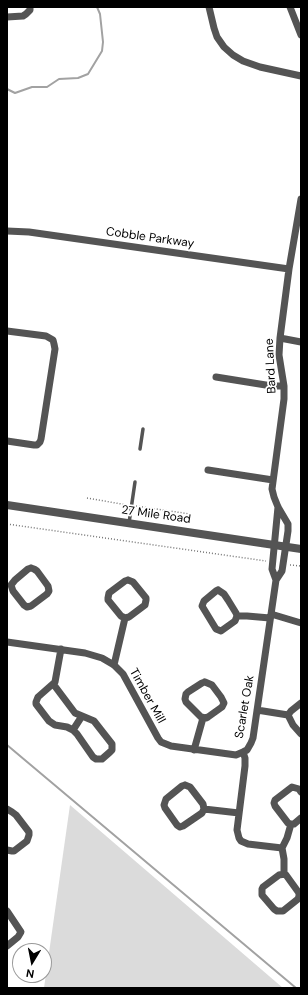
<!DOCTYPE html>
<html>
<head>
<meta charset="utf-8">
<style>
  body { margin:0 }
  #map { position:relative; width:308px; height:995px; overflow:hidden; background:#fff; font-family:"DM Sans",sans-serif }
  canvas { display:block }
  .frame { position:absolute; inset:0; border:8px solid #000; pointer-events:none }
  .north { position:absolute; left:12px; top:943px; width:40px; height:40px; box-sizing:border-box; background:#fff; border:1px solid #999; border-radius:50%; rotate:190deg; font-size:11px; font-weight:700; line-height:16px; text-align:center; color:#000 }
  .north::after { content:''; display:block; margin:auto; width:14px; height:18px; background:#000; clip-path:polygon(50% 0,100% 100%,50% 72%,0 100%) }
</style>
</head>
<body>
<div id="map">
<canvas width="308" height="995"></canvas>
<div class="frame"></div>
<div class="north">N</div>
</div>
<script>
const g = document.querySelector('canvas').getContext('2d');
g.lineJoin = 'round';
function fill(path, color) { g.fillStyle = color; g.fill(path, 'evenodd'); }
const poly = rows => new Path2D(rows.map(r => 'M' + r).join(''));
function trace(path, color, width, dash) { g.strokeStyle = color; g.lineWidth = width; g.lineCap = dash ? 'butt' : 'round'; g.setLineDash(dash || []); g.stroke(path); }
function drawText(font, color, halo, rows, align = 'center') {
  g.font = font + ' "DM Sans",sans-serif'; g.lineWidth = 3.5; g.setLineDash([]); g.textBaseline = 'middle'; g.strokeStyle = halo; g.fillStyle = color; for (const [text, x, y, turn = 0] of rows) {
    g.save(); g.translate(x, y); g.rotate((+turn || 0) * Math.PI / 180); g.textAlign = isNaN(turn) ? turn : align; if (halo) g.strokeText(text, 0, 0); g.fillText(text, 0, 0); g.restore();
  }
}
fill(poly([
  [70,805,283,988,44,988]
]), '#dbdbdb');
trace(poly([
  [7,89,15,93,32,87,47,87,59,79,78,78,88,74,102,51,103,42,100,14,97,7],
  [7,745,296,988]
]), '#a2a2a2', 2);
trace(poly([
  [87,498,127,505],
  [136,506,190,514],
  [7,524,266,561],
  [290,565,301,566]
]), '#767676', 1.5, [1, 2]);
trace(poly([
  [140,449,143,429],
  [129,523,135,482]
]), '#545454', 3.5);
trace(poly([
  [209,7,214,28,217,37,224,47,233,55,243,61,260,67,301,76],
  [290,7,301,35],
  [7,17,23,16,26,14,30,10,30,7],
  [7,231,29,232,289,269],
  [7,331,46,336,53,340,54,344,55,349,41,439,40,442,37,445,34,445,7,441],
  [280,338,301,342],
  [216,377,272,386,284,386],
  [208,470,273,480],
  [278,507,272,569,276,580,282,571,288,531,288,524,278,507,274,497,272,489,284,399,284,386,279,355,280,338,289,269,301,199],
  [31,568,34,569,37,571,48,586,49,591,47,594,31,606,27,607,24,605,13,591,11,585,15,580,28,569,31,568],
  [128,580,133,582,146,598,146,600,145,605,129,617,125,618,121,616,108,600,108,598,109,593,125,581,128,580],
  [218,590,224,594,228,600,236,613,237,616,235,621,221,631,216,629,202,606,204,601,216,591,218,590],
  [271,614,301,623],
  [237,616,247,616,270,618],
  [7,642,85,653,102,658,114,665,123,674,158,738,161,742,171,746,236,755,243,752,247,750,251,743,253,738,276,580],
  [114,665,125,618],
  [205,682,212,685,221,697,224,703,222,707,208,717,206,718,201,717,186,702,185,699,186,694,188,692,202,683,205,682],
  [54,685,75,713,94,721,112,744,112,750,110,752,102,759,96,759,93,757,77,734,73,730,67,727,55,725,49,721,36,704,36,702,38,697,55,682,61,649],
  [257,710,288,715],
  [288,715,293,725,301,734],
  [288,715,291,711,301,703],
  [73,730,82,716],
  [194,750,203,718],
  [243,752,245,758,245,766,237,830,239,838,241,841,248,844,282,848],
  [185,785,190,787,203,804,204,809,202,813,183,826,180,827,177,825,165,808,164,805,166,799,182,786,185,785],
  [7,809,12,812,16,815,29,832,29,835,27,841,14,851,12,851,7,850],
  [204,809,239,813],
  [291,824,288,823,275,806,274,803,275,800,292,787,299,789,301,792],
  [291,824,294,824,301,818],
  [282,848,287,838,291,824],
  [282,848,284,859,284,874],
  [284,874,286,875,299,893,299,896,298,899,283,911,277,911,274,909,262,895,262,889,263,887,279,875,284,874],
  [7,911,21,932,18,937,7,946]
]), '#545454', 7);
trace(poly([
  [7,505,301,549]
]), '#545454', 8);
drawText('12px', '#000', '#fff', [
  ["Cobble Parkway",150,238,8],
  ["Bard Lane",271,366,-93],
  ["27 Mile Road",156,515,8],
  ["Timber Mill",147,696,61],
  ["Scarlet Oak",245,707,-80]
]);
</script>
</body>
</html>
